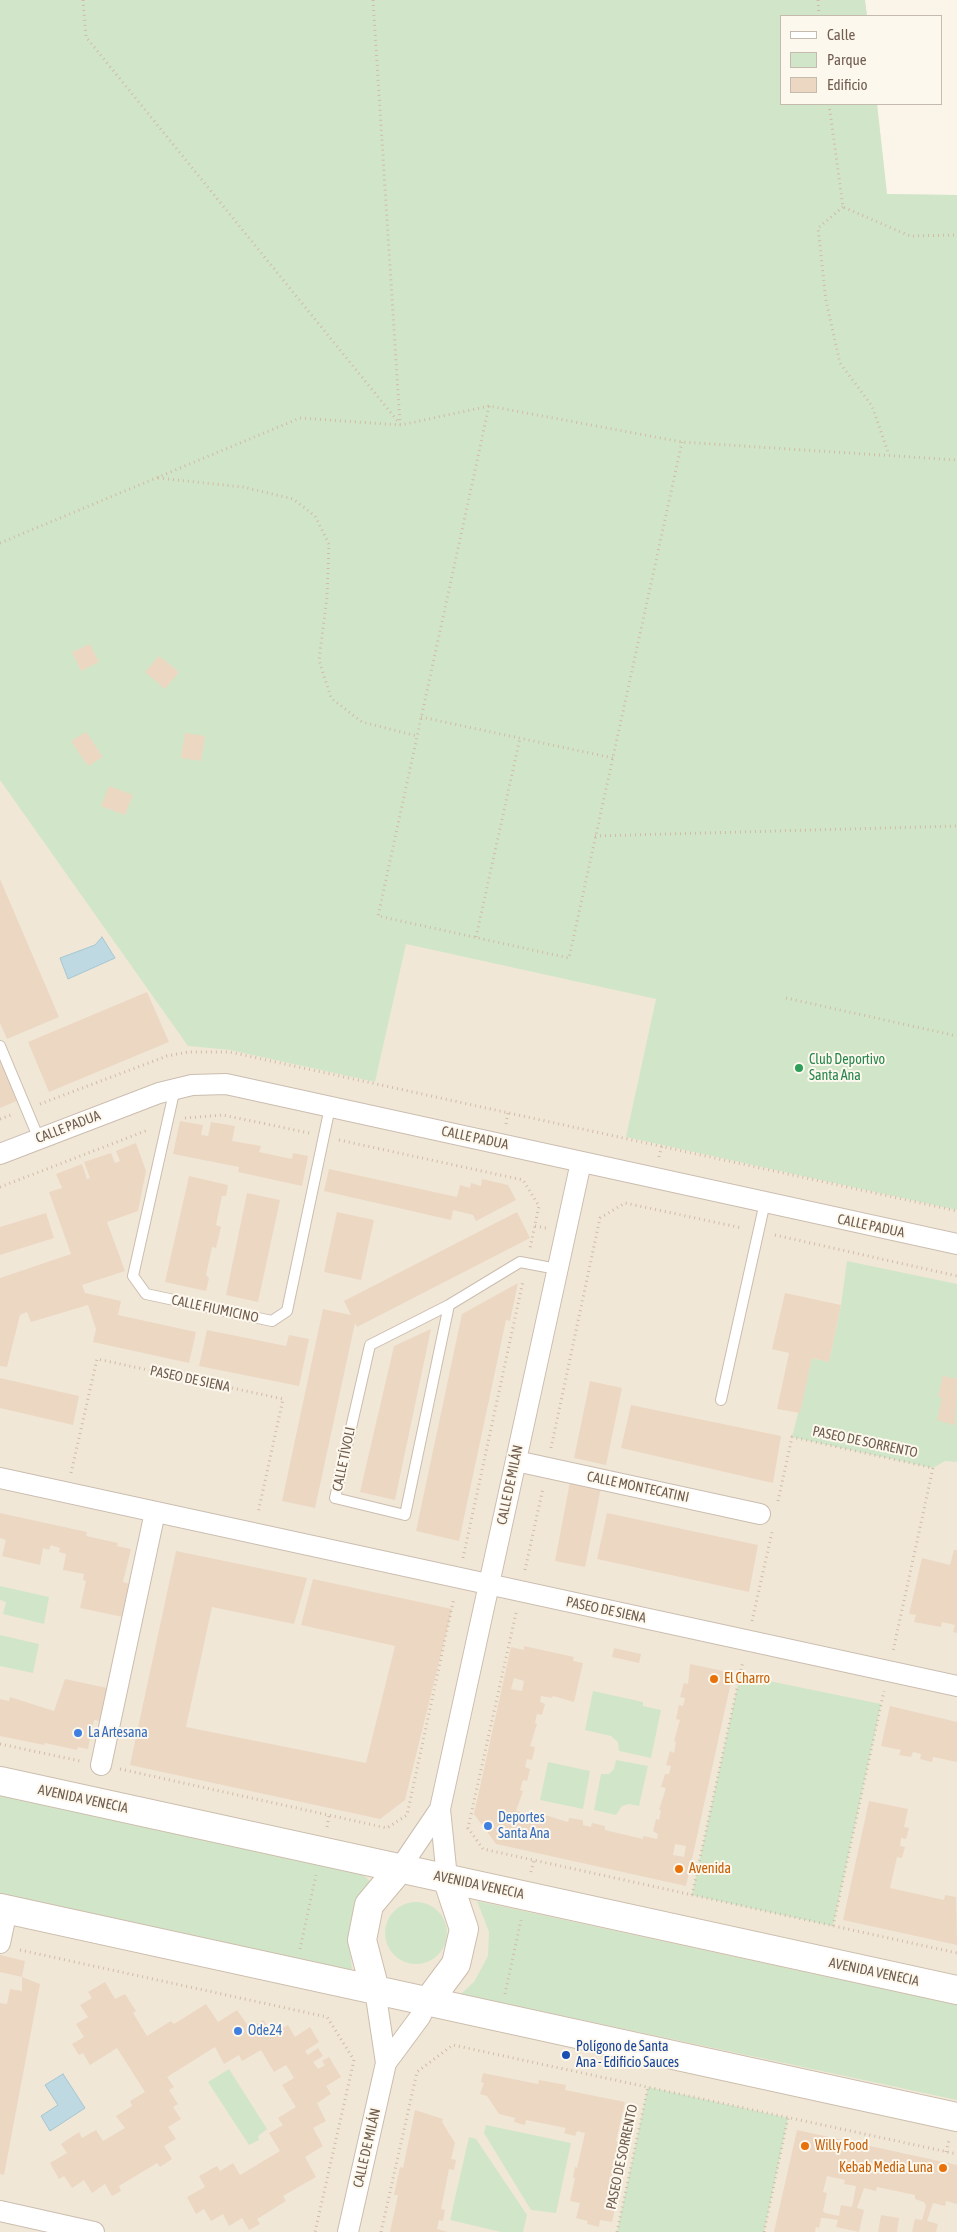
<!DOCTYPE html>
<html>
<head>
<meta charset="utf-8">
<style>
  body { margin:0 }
  #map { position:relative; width:957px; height:2232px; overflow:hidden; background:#faf5e8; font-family:"Asap Condensed",sans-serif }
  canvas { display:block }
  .legend { position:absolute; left:780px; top:15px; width:162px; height:90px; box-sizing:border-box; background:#fdf8ee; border:1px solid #c5baae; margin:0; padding:6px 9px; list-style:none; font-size:15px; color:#715e4f }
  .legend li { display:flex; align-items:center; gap:10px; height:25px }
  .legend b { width:25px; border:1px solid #c5baae }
</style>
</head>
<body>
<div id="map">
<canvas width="957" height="2232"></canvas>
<ul class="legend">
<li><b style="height:6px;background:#fff"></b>Calle</li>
<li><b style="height:14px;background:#d1e6c8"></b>Parque</li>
<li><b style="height:14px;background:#ecd7c2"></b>Edificio</li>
</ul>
</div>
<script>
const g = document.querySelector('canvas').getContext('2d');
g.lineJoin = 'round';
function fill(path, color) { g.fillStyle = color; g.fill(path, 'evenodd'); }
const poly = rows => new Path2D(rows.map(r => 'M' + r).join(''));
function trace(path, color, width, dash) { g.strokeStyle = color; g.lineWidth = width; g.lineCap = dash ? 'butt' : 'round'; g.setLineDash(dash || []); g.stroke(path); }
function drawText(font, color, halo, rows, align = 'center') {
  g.font = font + ' "Asap Condensed",sans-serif'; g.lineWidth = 4; g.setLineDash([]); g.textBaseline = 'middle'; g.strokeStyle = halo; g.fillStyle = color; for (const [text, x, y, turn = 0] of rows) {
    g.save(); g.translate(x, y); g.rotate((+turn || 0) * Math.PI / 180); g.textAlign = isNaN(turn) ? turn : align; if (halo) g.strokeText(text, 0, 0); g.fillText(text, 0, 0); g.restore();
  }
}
fill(poly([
  [0,0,865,0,867,16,781,16,781,104,877,104,887,194,957,195,957,2232,0,2232]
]), '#f1e7d7');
fill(poly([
  [0,0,865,0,867,16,781,16,781,104,877,104,887,194,957,195,957,1210,626,1137,656,999,406,944,375,1082,230,1050,188,1046,0,780],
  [847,1261,957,1284,957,1462,945,1461,933,1468,792,1437,812,1358,829,1362,841,1305],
  [0,1586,49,1597,44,1624,3,1614,6,1602,0,1600],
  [0,1635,39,1644,33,1673,0,1666],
  [740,1675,881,1704,833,1926,692,1895],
  [593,1691,643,1702,643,1706,661,1710,651,1758,619,1751,618,1742,611,1736,585,1730],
  [616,1760,648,1766,639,1806,629,1804,622,1806,616,1815,594,1810,601,1774,609,1774,614,1769],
  [548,1762,590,1771,583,1809,540,1800],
  [0,1795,362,1874,371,1882,356,1906,351,1921,348,1934,352,1969,347,1971,0,1895],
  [477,1901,957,2005,957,2100,461,1994,474,1982,488,1956,489,1932],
  '385 1933a31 31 0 1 1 62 0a31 31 0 1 1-62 0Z',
  [229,2069,267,2129,258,2136,259,2140,249,2145,208,2082],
  [648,2087,788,2118,764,2232,617,2232],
  [486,2125,571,2143,556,2213,531,2210,484,2133],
  [469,2137,476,2139,527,2215,523,2232,501,2232,450,2220]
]), '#d1e6c8');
const water = poly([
  [102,937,115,958,68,979,60,958,95,945,102,937],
  [63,2074,85,2108,50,2131,41,2116,58,2105,45,2085,63,2074]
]);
fill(water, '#bed9e1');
trace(water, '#a6c7d2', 1);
fill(poly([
  [90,644,99,662,81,671,72,652],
  [159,656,179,672,165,689,145,672],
  [86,732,103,757,88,766,71,741],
  [185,733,205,736,201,761,181,758],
  [109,786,133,795,125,815,101,806],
  [0,879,59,1017,7,1039,0,1023],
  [147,992,169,1042,49,1092,28,1042],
  [0,1055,19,1100,0,1108],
  [180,1121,203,1125,201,1135,208,1136,211,1122,235,1126,232,1141,261,1146,259,1152,292,1159,293,1153,308,1156,302,1186,238,1172,239,1167,173,1154],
  [136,1143,146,1171,138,1211,107,1222,125,1271,82,1285,85,1293,121,1301,118,1315,196,1332,189,1363,93,1342,96,1329,88,1305,31,1322,27,1312,20,1315,7,1367,0,1366,0,1278,71,1254,49,1192,62,1188,56,1174,82,1164,87,1179,90,1178,84,1162,111,1153,115,1163,120,1161,116,1151],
  [329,1169,457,1197,460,1185,470,1188,471,1183,481,1186,482,1179,508,1185,516,1200,476,1221,473,1215,453,1210,451,1220,324,1191],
  [189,1176,228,1185,226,1196,222,1196,216,1225,221,1227,216,1248,212,1247,206,1275,209,1278,206,1291,165,1282],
  [247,1193,280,1200,258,1302,226,1295],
  [337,1212,374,1220,361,1280,324,1272],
  [517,1212,530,1238,357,1327,355,1323,315,1508,282,1501,323,1309,351,1315,344,1301],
  [46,1213,54,1238,0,1255,0,1227],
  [518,1283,510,1321,506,1320,459,1541,416,1531,462,1314],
  [785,1293,841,1305,829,1362,812,1358,800,1413,777,1409,789,1353,772,1349],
  [431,1329,395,1500,360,1492,394,1346],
  [207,1330,286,1346,289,1335,309,1339,299,1386,199,1366],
  [943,1376,957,1379,955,1425,937,1420,942,1398,938,1397],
  [0,1378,79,1396,73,1425,0,1408],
  [590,1381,622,1388,606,1465,574,1458],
  [631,1405,781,1436,773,1483,621,1448],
  [570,1482,601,1488,585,1567,555,1561],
  [0,1513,87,1532,86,1536,118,1543,117,1546,131,1549,123,1582,130,1584,123,1617,80,1608,86,1581,83,1580,84,1574,63,1570,66,1554,59,1552,60,1548,51,1545,49,1550,43,1548,40,1565,2,1556,6,1540,0,1538],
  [607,1513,758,1545,749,1592,597,1559],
  [954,1550,957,1550,957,1633,953,1632,955,1625,942,1622,941,1627,914,1622,916,1615,909,1614,922,1558,950,1565],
  [176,1551,307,1578,294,1624,212,1607,186,1727,366,1763,395,1646,301,1625,313,1579,452,1609,405,1800,380,1819,130,1765],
  [524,1646,574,1657,573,1661,583,1663,574,1702,553,1696,552,1698,541,1696,540,1702,545,1704,542,1715,537,1714,535,1723,537,1724,530,1746,535,1747,532,1760,527,1759,525,1767,530,1769,527,1781,523,1780,520,1790,523,1791,516,1811,545,1817,545,1815,568,1822,569,1818,583,1820,583,1825,591,1827,592,1823,605,1826,605,1830,643,1839,643,1836,657,1839,658,1834,653,1831,656,1819,659,1820,661,1810,659,1810,666,1788,661,1787,665,1774,669,1774,671,1766,666,1765,670,1751,674,1753,676,1742,674,1741,680,1720,676,1719,679,1705,683,1706,685,1698,680,1697,684,1683,688,1684,690,1664,733,1673,686,1886,496,1844,474,1814,511,1647,524,1650],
  [514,1678,524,1681,522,1691,511,1689],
  [675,1844,686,1846,684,1857,673,1855],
  [614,1648,641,1654,639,1663,612,1657],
  [65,1679,107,1688,100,1721,94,1720,88,1749,78,1747,77,1750,45,1743,44,1745,0,1736,0,1699,9,1701,10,1697,54,1711],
  [890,1706,957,1722,957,1762,933,1757,932,1762,920,1759,921,1754,913,1752,911,1757,899,1755,901,1750,881,1746],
  [869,1801,908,1809,904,1827,909,1828,906,1839,901,1838,900,1846,905,1847,902,1858,897,1857,890,1888,944,1900,945,1895,956,1897,957,1945,843,1920],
  [0,1955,25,1961,22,1977,0,1972],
  [22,1977,40,1984,4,2175,0,2174,0,2003,7,2004,10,1989,22,1991],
  [105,1982,115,1999,125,1994,136,2011,133,2013,147,2036,171,2021,174,2024,206,2004,218,2022,237,2010,250,2029,263,2020,273,2034,288,2025,295,2037,310,2027,319,2042,305,2051,308,2055,318,2048,323,2056,313,2062,318,2069,325,2065,322,2061,329,2057,341,2077,326,2086,331,2094,317,2103,326,2121,313,2128,323,2146,305,2157,316,2177,283,2196,286,2201,257,2219,260,2224,249,2230,242,2218,229,2226,223,2214,211,2221,204,2209,196,2214,187,2197,205,2187,199,2176,217,2166,220,2171,233,2163,240,2175,280,2151,269,2133,283,2125,278,2118,296,2107,282,2085,294,2078,286,2065,274,2072,261,2050,242,2061,239,2055,224,2064,215,2047,167,2077,174,2087,169,2090,178,2104,173,2107,181,2119,168,2127,176,2139,164,2146,172,2159,160,2167,157,2163,119,2186,121,2191,112,2196,105,2184,92,2193,84,2180,72,2188,64,2176,59,2179,50,2163,67,2153,61,2144,79,2132,82,2138,96,2130,103,2141,125,2128,116,2116,132,2106,130,2101,145,2092,117,2048,90,2065,83,2053,79,2055,72,2044,84,2037,76,2024,88,2017,80,2005,92,1998,88,1992],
  [483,2073,538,2084,539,2080,566,2085,565,2090,625,2102,616,2141,629,2144,612,2222,600,2220,599,2227,587,2224,588,2221,576,2218,580,2203,570,2201,575,2178,573,2178,575,2167,577,2168,585,2133,577,2131,575,2136,564,2133,566,2128,526,2120,525,2125,514,2122,515,2118,499,2114,487,2096,480,2094,484,2083,481,2082],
  [415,2110,443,2119,442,2122,455,2143,451,2159,456,2160,454,2170,449,2169,441,2209,445,2210,443,2221,439,2220,437,2229,448,2232,390,2232,398,2195,394,2195,400,2167,403,2168],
  [797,2130,957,2165,957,2204,946,2201,945,2206,933,2203,927,2221,938,2224,936,2232,912,2232,915,2219,922,2220,926,2206,924,2202,915,2199,915,2195,877,2187,876,2191,864,2188,857,2208,864,2210,859,2232,836,2227,838,2220,824,2218,821,2218,819,2228,816,2227,815,2232,774,2232],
  [827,2176,845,2180,844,2184,856,2186,852,2207,841,2205,839,2216,825,2213,823,2211,827,2193,823,2192],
  [881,2215,899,2218,897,2232,878,2232]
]), '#ecd7c2');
const lane = poly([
  [0,1046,39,1139],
  [175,1088,133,1276,146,1294,272,1321,287,1311,330,1107],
  [449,1305,405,1515,335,1498,370,1345,449,1305,520,1262,557,1269],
  [721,1400,765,1202]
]);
const street = poly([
  [0,1154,159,1093,192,1085,226,1084,957,1244],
  [516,1461,760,1514],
  [0,1478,957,1686],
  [101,1765,155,1512],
  [400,1868,440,1809],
  [447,1878,440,1809,581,1162],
  [0,1943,7,1910],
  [386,2063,420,2017,427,2003],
  [0,2211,94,2232],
  [348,2232,386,2063,375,1990]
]);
const secondary = poly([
  [0,1781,957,1990],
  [0,1908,957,2117],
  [375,1990,362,1940,369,1905,400,1868],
  [427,2003,456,1964,464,1929,447,1878]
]);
trace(lane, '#cbbdaf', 12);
trace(street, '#cbbdaf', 22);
trace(secondary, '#cdbead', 30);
trace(poly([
  [83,0,86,37,400,424],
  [373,0,400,423],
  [818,0,819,16],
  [829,104,843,207,910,236,957,235],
  [843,207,818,228,826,301,840,363,872,406,889,455],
  [489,406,378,916,569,958,682,442],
  [158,478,243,487,293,499,315,516,329,544,327,597,319,660,331,698,362,722,417,736],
  [0,543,300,418,401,425,489,406,682,442,957,460],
  [421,717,613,758],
  [595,836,957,826],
  [476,937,520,738],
  [786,998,957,1036],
  [40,1104,167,1056,188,1052,230,1052,957,1211],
  [185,1118,223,1115,309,1133],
  [0,1119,11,1115],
  [506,1124,508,1112],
  [339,1140,523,1180,539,1206,530,1248],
  [659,1157,662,1145],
  [0,1187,148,1130],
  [535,1226,546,1228],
  [775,1235,957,1276],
  [551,1448,600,1218,625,1203,742,1228],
  [71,1473,97,1359,283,1399,258,1513],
  [778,1501,792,1437,933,1468,893,1651],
  [463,1558,523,1281],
  [525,1570,543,1488],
  [516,1613,468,1828,483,1849,957,1953],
  [752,1621,772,1532],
  [0,1744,80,1761],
  [120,1769,387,1828,407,1815,454,1598],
  [327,1827,329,1816],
  [531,1872,534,1860],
  [692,1895,743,1661],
  [833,1926,884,1691],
  [300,1949,316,1875],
  [20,1950,327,2017,354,2060,315,2232],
  [505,1994,521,1920],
  [946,2152,949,2140],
  [381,2232,417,2072,453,2045,957,2154],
  [617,2232,648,2087],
  [764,2232,788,2118]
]), '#d1bba6', 3, [1, 4]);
trace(lane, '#fff', 10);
trace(street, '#fff', 20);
trace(secondary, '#fff', 28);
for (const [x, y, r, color] of [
  [799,1068,5,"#2e9e5b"],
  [714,1679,5,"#e8710a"],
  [78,1733,5,"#3f7fe0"],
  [488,1826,5,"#3f7fe0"],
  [679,1869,5,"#e8710a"],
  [238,2031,5,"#3f7fe0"],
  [566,2055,5,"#1a4fb4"],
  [805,2146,5,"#e8710a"],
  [943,2168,5,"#e8710a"]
]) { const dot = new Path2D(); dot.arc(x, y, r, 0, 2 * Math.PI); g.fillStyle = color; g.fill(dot); trace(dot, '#fdf8ee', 2); }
drawText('14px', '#27864d', '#fdf8ee', [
  ["Club Deportivo",809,1060],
  ["Santa Ana",809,1076]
], 'left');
drawText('14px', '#715e4f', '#fdf8ee', [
  ["CALLE PADUA",68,1127,-21],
  ["CALLE PADUA",475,1138,12],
  ["CALLE PADUA",871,1226,12],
  ["CALLE FIUMICINO",215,1309,12],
  ["PASEO DE SIENA",190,1379,12],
  ["PASEO DE SORRENTO",865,1442,12],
  ["CALLE TÍVOLI",344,1459,-78],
  ["CALLE DE MILÁN",510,1485,-78],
  ["CALLE MONTECATINI",638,1487,12],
  ["PASEO DE SIENA",606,1610,12],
  ["AVENIDA VENECIA",83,1799,12],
  ["AVENIDA VENECIA",479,1885,12],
  ["AVENIDA VENECIA",874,1972,12],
  ["CALLE DE MILÁN",367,2148,-77],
  ["PASEO DE SORRENTO",622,2157,-78]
]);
drawText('14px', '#c56008', '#fdf8ee', [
  ["El Charro",724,1679],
  ["Avenida",689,1869],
  ["Willy Food",815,2146],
  ["Kebab Media Luna",933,2168,"right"]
], 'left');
drawText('14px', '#366cbe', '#fdf8ee', [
  ["La Artesana",88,1733],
  ["Deportes",498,1818],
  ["Santa Ana",498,1834],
  ["Ode24",248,2031]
], 'left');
drawText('14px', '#164399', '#fdf8ee', [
  ["Polígono de Santa",576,2047],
  ["Ana - Edificio Sauces",576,2063]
], 'left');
</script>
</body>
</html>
